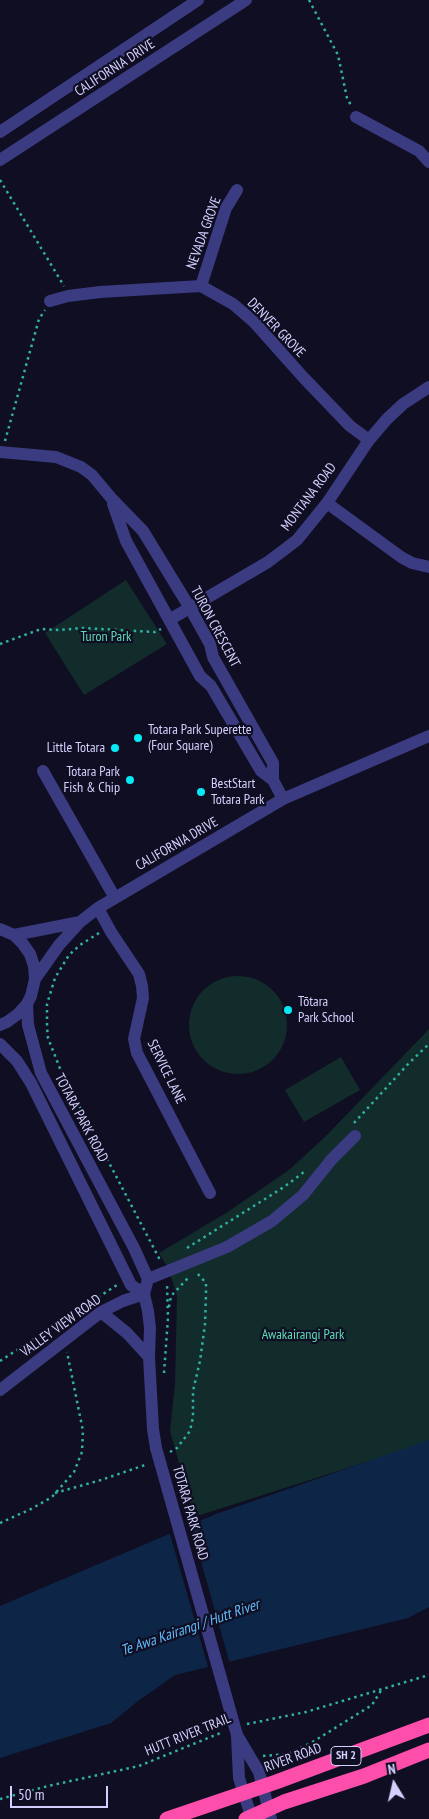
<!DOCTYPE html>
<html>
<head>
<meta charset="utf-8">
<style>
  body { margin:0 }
  #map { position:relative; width:429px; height:1819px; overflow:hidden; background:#100e22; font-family:"PT Sans Narrow",sans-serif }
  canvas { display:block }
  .north { position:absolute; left:369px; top:1759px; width:50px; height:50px; -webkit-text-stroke:4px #100e22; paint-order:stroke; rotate:351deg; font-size:14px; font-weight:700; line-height:20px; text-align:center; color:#d3d0fe }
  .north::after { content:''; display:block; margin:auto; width:18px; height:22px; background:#d3d0fe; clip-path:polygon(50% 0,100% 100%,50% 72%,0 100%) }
  .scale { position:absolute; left:10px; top:1786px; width:98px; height:22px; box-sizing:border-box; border:2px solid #d3d0fe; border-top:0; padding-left:6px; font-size:15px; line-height:18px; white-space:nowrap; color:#d3d0fe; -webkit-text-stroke:4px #100e22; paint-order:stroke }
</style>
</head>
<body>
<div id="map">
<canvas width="429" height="1819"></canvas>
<div class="north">N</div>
<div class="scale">50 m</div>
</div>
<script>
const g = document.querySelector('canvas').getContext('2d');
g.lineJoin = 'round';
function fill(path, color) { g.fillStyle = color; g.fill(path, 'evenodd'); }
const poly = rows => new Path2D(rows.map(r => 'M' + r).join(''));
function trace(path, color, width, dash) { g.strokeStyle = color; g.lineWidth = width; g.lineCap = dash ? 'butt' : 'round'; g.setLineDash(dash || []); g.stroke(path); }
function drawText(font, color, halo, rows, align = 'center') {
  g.font = font + ' "PT Sans Narrow",sans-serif'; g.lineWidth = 4.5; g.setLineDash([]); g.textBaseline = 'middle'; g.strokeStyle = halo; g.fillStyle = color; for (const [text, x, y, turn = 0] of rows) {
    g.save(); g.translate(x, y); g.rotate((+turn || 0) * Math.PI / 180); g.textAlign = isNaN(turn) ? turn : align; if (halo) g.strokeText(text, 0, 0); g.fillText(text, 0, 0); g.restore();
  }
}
fill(poly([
  [126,580,167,644,84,695,45,633],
  '189 1025a49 49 0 1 1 98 0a49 49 0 1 1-98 0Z',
  [429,1029,429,1442,194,1517,170,1431,175,1384,177,1296,168,1268,159,1253,226,1213,289,1170,327,1135],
  [341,1057,360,1090,304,1122,285,1090]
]), '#112c2a');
fill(poly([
  [429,1440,429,1607,408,1618,175,1675,138,1701,111,1723,0,1758,0,1606,216,1514]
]), '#0d2647');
fill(poly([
  [190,1522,230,1664,209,1670,169,1531]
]), '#100e22');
trace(poly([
  [309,0,338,55,347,98,352,107],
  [0,180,64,286],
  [5,441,39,319,45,310],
  [0,644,41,629,58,630,83,628,155,632,161,629],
  [99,933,80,945,69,955,55,978,47,1004,47,1027,48,1038,61,1071,160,1260],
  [354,1123,409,1063,429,1044],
  [187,1248,284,1187,304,1172],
  [169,1307,171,1296,189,1277],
  [0,1361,117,1285],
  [164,1373,168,1318,167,1284],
  [170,1452,177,1448,190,1431,193,1417,193,1391,200,1361,205,1324,206,1294,206,1283,197,1273],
  [55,1493,101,1480,148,1464],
  [0,1523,31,1509,52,1497,74,1472,82,1452,83,1431,67,1352],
  [247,1724,306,1712,429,1675],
  [263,1756,288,1754,311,1743,372,1705,382,1689],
  [0,1799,48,1786,139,1766,223,1732]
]), '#31b1a3', 2.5, [2.5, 4]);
trace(poly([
  [356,117,419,151,429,162],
  [0,132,198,0],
  [0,160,246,0],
  [201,286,226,208,237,190],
  [50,301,68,296,100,292,201,286,233,304,254,322,303,377,350,426,369,440],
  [0,452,56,457,81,467,92,475,112,499,143,531,190,608,210,644,213,657,273,763,273,780],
  [327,503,401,557,412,563,429,567],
  [113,504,126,541,200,676,211,686,261,771,273,780,283,799],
  [169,620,268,562,297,540,327,503,369,440,387,419,403,404,429,387],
  [43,771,115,898],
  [98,908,111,932,139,974,142,986,143,998,134,1039,137,1053,210,1193],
  [0,929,14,935,23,944,30,954,34,966,35,979,31,996,27,1004,18,1014,7,1022,0,1025],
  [14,935,80,922],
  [35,979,59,945,80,922,98,908,283,799,429,736],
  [27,1004,28,1025,41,1073,134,1248,148,1279,144,1294,148,1311,150,1328,149,1357,153,1429,156,1448],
  [0,1044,17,1061,31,1083,131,1285,144,1294],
  [148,1279,227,1247,272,1221,303,1195,332,1159,355,1136],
  [101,1312,127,1333,149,1357],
  [0,1390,101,1312,123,1301,144,1294],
  [237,1735,259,1772,271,1819],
  [237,1736,239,1778,252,1819]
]), '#3a3b80', 12);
trace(poly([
  [167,1819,276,1782,429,1725],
  [246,1819,284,1802,364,1776,429,1750]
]), '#fc4eaa', 15);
trace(poly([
  [156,1448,237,1735]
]), '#3a3b80', 12);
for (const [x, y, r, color] of [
  [138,738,5,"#05eaf5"],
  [115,748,5,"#05eaf5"],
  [130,780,5,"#05eaf5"],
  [201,792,5,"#05eaf5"],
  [288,1010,5,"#05eaf5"]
]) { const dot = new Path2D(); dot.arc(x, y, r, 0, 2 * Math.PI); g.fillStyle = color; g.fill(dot); trace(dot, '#100e22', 2); }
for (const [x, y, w] of [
  [346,1756,30]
]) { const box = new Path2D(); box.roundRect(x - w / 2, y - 9.5, w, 19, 4); g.fillStyle = '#100e22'; g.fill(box); trace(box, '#d3d0fe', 1); }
drawText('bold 12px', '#d3d0fe', null, [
  ["SH 2",346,1756]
]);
drawText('14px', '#d3d0fe', '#100e22', [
  ["CALIFORNIA DRIVE",115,68,-33],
  ["NEVADA GROVE",204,233,-70],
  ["DENVER GROVE",276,328,46],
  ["MONTANA ROAD",309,497,-53],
  ["TURON CRESCENT",215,627,62],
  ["CALIFORNIA DRIVE",177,844,-30],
  ["SERVICE LANE",166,1072,64],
  ["TOTARA PARK ROAD",81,1118,62],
  ["VALLEY VIEW ROAD",61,1326,-36],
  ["TOTARA PARK ROAD",190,1513,74],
  ["HUTT RIVER TRAIL",188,1735,-22],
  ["RIVER ROAD",293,1758,-20]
]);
drawText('14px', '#5dddb6', '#100e22', [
  ["Turon Park",106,637],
  ["Awakairangi Park",303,1335]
]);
drawText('14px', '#d3d0fe', '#100e22', [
  ["Totara Park Superette",148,730],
  ["(Four Square)",148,746],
  ["Little Totara",105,748,"right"],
  ["Totara Park",120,772,"right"],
  ["Fish & Chip",120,788,"right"],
  ["BestStart",211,784],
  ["Totara Park",211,800],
  ["Tōtara",298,1002],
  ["Park School",298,1018]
], 'left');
drawText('italic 15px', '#60bcfc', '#100e22', [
  ["Te Awa Kairangi / Hutt River",190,1628,-19]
]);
</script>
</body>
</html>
